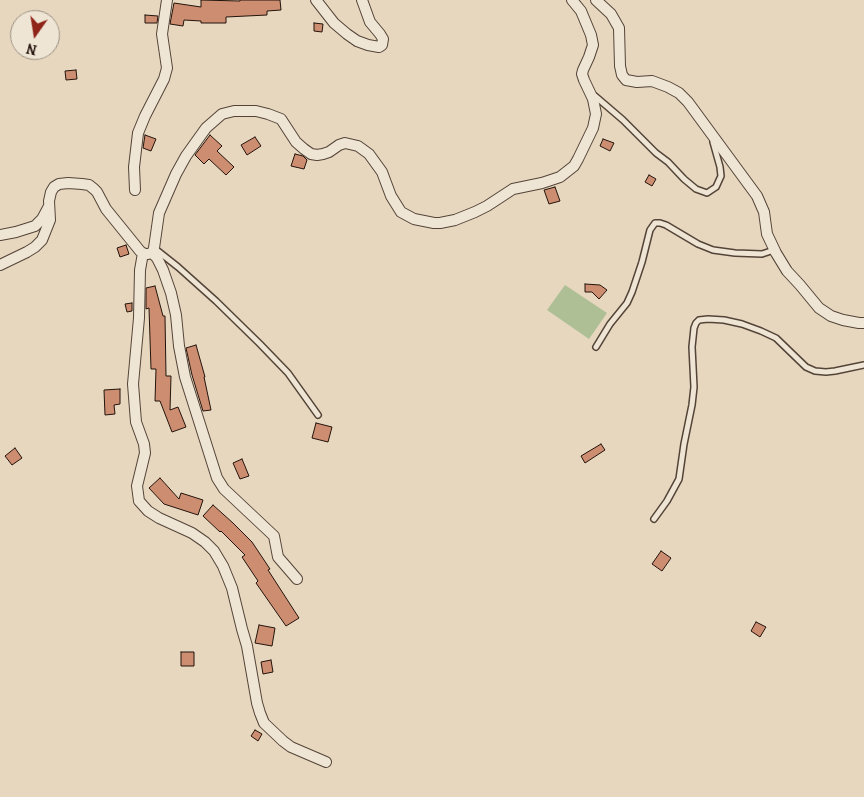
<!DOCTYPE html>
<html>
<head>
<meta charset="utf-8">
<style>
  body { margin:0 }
  #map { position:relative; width:864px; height:797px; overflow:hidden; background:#e6d7be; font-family:Alegreya,serif }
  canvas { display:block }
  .north { position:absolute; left:10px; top:10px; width:50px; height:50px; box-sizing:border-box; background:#efe5d5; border:1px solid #9d9185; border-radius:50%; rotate:193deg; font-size:14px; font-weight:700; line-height:20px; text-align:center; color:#23130c }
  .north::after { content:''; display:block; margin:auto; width:18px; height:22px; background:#8f2418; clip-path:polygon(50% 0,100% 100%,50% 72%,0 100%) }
</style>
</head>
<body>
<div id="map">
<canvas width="864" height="797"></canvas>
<div class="north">N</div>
</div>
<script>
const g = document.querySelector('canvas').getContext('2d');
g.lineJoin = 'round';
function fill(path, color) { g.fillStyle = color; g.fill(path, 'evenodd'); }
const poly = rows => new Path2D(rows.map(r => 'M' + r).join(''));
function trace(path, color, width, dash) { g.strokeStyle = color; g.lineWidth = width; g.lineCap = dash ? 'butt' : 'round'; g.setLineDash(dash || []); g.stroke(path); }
fill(poly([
  [565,285,607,313,589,339,547,310]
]), '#aebf96');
const building = poly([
  [201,0,240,1,240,0,280,0,281,10,267,11,267,15,226,17,226,23,201,23,201,21,184,20,183,26,170,24,174,3,201,7,201,0],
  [145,15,158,16,157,23,145,23,145,15],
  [314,23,323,24,322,32,314,31,314,23],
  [76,70,77,79,66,80,65,71,76,70],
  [145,135,156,139,151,151,143,148,145,135],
  [210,135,222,146,217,151,234,167,226,175,209,159,204,164,195,155,210,135],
  [255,137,261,146,247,155,241,145,255,137],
  [603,139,614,143,610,151,600,146,603,139],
  [295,154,303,156,307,160,304,169,291,166,295,154],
  [649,175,656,179,652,186,645,182,649,175],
  [555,187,560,201,549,204,544,190,555,187],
  [126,245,129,254,120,257,117,248,126,245],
  [585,284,600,285,607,290,599,299,592,292,585,292,585,284],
  [155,286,163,316,165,316,166,376,171,376,170,410,178,407,186,427,172,432,160,401,155,401,156,369,151,369,149,308,146,309,146,288,155,286],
  [132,303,132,311,127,312,125,304,132,303],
  [196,345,205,377,204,377,211,410,203,411,192,375,186,348,196,345],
  [120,389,120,404,114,405,115,414,105,415,104,390,120,389],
  [316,423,332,427,328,442,312,438,316,423],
  [601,444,605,450,585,463,581,456,601,444],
  [15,448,22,458,12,465,5,456,15,448],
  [242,459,249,476,240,479,233,463,242,459],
  [160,478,179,499,181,493,203,500,198,515,164,504,149,488,160,478],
  [213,505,233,523,252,542,270,569,268,570,299,618,286,626,256,583,258,581,242,557,245,555,221,531,220,532,203,516,213,505],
  [661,551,671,558,662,571,652,564,661,551],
  [756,622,766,627,760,637,751,631,756,622],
  [259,625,275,628,272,646,255,643,259,625],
  [181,652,194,652,194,666,181,666,181,652],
  [271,660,273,672,263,674,261,662,271,660],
  [255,730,262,734,258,741,251,736,255,730]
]);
fill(building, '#cd8d70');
trace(building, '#23130c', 1);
const service = poly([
  [595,96,623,120,656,153,668,162,684,179,696,189,707,193,716,187,721,176,720,167,713,142],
  [154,248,178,267,216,301,260,344,288,373,318,415],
  [596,347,610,324,627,303,632,292,642,262,650,230,655,223,660,223,666,225,698,244,713,250,735,253,762,254,774,250],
  [654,519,667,501,679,479,684,444,692,405,694,387,692,347,694,328,696,323,699,320,708,319,724,320,742,324,761,331,776,338,806,367,815,371,826,372,835,371,864,365]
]);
const minor = poly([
  [316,0,334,23,347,34,357,41,368,45,379,47,382,45,383,39,380,34,370,22,362,0],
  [596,0,611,14,619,28,620,66,622,75,626,80,637,82,652,81,668,87,679,93,688,102,757,196,764,212,767,234,776,253,787,271,800,285,819,308,831,316,843,320,859,323,864,323],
  [135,190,134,167,138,133,145,116,164,79,167,68,162,34,167,0],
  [0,235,16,232,35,226,42,219,49,206],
  [143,253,140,270,139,318,133,384,136,422,144,444,145,453,137,486,139,501,148,511,159,518,192,533,205,542,214,551,223,566,232,588,242,629,247,646,257,703,260,713,264,723,283,741,291,747,326,762],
  [152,253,157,258,163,270,171,293,176,315,179,346,185,377,217,478,224,489,274,536,278,557,297,579],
  [0,265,27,252,35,247,42,240,50,220,49,201,51,192,54,187,59,184,68,183,82,184,89,185,94,189,97,192,106,209,140,251,144,254,148,254,152,253,154,248,159,213,176,174,186,156,206,128,222,114,234,111,256,111,268,114,281,119,296,142,304,149,311,154,317,155,323,154,329,152,339,145,345,143,358,146,369,154,382,172,391,196,401,212,414,219,434,223,440,223,455,220,475,212,487,206,513,189,542,183,560,177,574,166,578,159,593,128,596,114,593,99,584,80,582,74,583,70,589,57,593,45,591,35,581,11,572,0]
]);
trace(service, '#544438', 8);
trace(minor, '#544438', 12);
trace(service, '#efe5d5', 5);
trace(minor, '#efe5d5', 10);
</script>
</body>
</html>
